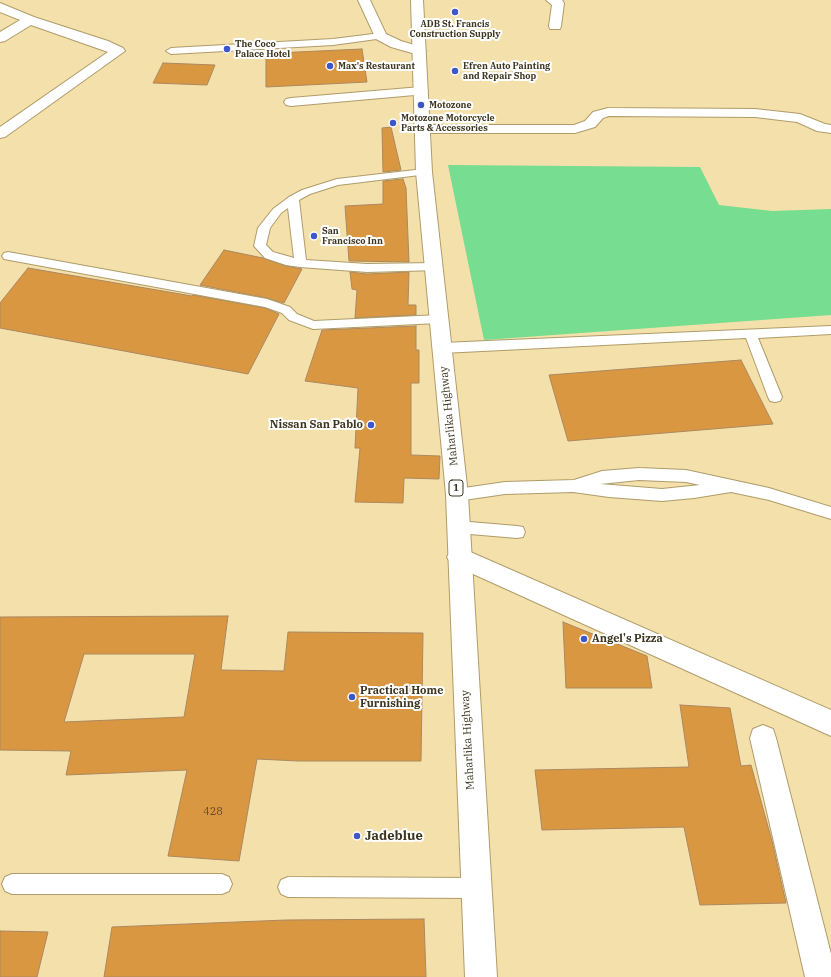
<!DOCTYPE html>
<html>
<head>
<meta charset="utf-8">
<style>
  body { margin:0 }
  canvas { display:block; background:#f3e0ab }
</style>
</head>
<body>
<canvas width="831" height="977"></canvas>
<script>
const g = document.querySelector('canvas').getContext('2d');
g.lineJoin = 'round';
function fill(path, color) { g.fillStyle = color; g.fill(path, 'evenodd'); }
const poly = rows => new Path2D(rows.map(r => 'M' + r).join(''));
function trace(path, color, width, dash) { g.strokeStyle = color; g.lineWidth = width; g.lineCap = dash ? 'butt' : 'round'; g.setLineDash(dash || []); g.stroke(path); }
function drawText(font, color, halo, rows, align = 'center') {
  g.font = font + ' "IBM Plex Serif",serif'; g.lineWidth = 4; g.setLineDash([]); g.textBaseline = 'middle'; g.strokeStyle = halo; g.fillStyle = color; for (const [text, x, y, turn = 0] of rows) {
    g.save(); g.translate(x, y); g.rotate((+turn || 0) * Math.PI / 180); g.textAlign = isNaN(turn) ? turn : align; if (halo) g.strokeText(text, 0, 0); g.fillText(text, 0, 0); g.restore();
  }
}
fill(poly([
  [448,165,700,167,719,205,772,211,831,209,831,315,484,340]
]), '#77dd90');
const building = poly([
  [362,49,367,82,266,87,266,57,276,56,276,53,362,49],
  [163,63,215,65,207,85,153,83,163,63],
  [391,127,401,170,383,172,382,128,391,127],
  [403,179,406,188,409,262,349,261,345,206,383,204,383,181,403,179],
  [224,250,263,258,286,266,302,269,284,303,267,298,200,285,224,250],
  [28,268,192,296,193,295,265,308,279,314,248,374,0,328,0,303,28,268],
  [350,272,367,274,409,272,408,305,416,305,416,315,355,318,357,290,352,289,350,272],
  [416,326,416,350,419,350,419,383,411,383,411,455,440,456,439,479,404,478,403,503,355,502,360,448,355,448,358,388,305,381,322,330,416,326],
  [741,360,773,424,568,441,549,375,741,360],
  [228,616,221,670,284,671,288,632,423,633,421,761,298,761,257,759,239,861,168,856,187,770,66,775,71,751,0,750,0,617,228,616],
  [84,654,195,654,184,717,64,722,84,654],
  [563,622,647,656,652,688,566,688,563,622],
  [680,705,730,708,741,766,751,765,772,841,786,903,700,905,684,827,542,830,535,770,689,767,680,705],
  [424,919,426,977,104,977,112,927,286,920,424,919],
  [0,931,48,932,37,977,0,977,0,931]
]);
fill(building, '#d99742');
trace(building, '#ac885f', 1);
const service = poly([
  [381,33,384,34,385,36,384,38,333,45,171,54,166,51,171,48,333,39,381,33],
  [424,169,428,170,429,172,428,174,338,185,310,194,299,200,306,260,367,264,434,263,438,264,440,267,438,270,367,272,300,267,286,265,265,258,254,246,258,228,273,209,289,197,302,190,337,179,424,169],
  [288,208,294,258,273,252,266,245,270,228,281,213,288,208],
  [8,252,267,299,290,307,297,314,314,321,439,315,443,316,445,319,443,322,439,323,313,329,289,320,282,313,265,307,4,259,2,256,4,253,8,252],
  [831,326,831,334,758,338,782,397,780,401,775,402,770,401,768,397,746,338,442,353,437,351,435,348,437,345,442,343,831,326],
  [639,468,686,470,769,488,831,507,831,519,769,500,731,492,694,498,662,501,609,497,573,492,505,494,457,501,452,499,449,495,452,491,457,489,505,482,574,480,602,471,639,468],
  [639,480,686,482,700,485,662,489,600,484,639,480],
  [458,521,517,526,523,527,525,532,523,537,517,538,458,533,453,532,450,527,453,522,458,521],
  [12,874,222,874,229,877,232,884,229,891,222,894,12,894,5,891,2,884,5,877,12,874],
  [288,877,476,878,483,881,486,888,483,895,476,898,288,897,281,894,278,887,281,880,288,877]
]);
const minor = poly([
  [546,0,562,0,564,3,561,26,560,29,550,29,549,26,552,5,546,0],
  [0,3,34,17,108,41,123,48,125,51,5,137,0,138,0,127,108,52,31,25,5,41,0,42,0,32,20,20,0,12,0,3],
  [421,87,426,88,428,91,426,94,291,106,286,105,284,102,286,99,291,98,421,87],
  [608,108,755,109,800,114,825,124,831,125,831,133,817,131,797,122,755,117,609,116,603,118,595,127,575,133,422,133,417,132,415,129,417,126,422,125,574,125,585,121,593,112,608,108],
  [459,547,831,710,831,736,451,564,447,557,451,550,459,547],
  [763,725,773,729,776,738,831,954,831,977,805,977,750,738,753,729,763,725]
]);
const tertiary = poly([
  [358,0,370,0,386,34,401,41,424,48,426,51,424,54,419,55,391,47,376,39,358,0]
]);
const primary = poly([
  [411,0,423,0,432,172,468,495,497,977,465,977,446,495,416,172,411,0]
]);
trace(service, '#af9c69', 2);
trace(minor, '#af9c69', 2);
trace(tertiary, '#af9c69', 2);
trace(primary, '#af9c69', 2);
fill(service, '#fff');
fill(minor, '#fff');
fill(tertiary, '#fff');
fill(primary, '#fff');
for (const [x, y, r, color] of [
  [455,12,4,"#3e56c8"],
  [227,49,4,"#3e56c8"],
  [330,66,4,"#3e56c8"],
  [455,71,4,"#3e56c8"],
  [421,105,4,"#3e56c8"],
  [393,123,4,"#3e56c8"],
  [314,236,4,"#3e56c8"],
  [371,425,4,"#3e56c8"],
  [584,639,4,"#3e56c8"],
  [352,697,4,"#3e56c8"],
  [357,836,4,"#3e56c8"]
]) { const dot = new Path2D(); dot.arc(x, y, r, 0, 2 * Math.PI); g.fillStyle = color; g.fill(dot); trace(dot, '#fff', 1.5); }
drawText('bold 9px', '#3c351f', '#fff', [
  ["ADB St. Francis",455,24,"center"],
  ["Construction Supply",455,34,"center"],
  ["The Coco",235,44],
  ["Palace Hotel",235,54],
  ["Max's Restaurant",338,66],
  ["Efren Auto Painting",463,66],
  ["and Repair Shop",463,76],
  ["Motozone",429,105],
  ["Motozone Motorcycle",401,118],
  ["Parts & Accessories",401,128],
  ["San",322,231],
  ["Francisco Inn",322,241]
], 'left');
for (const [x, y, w] of [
  [456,488,14]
]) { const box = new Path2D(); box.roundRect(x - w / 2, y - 8, w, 16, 3); g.fillStyle = '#fff'; g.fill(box); trace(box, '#3c351f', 1); }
drawText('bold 10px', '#3c351f', null, [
  ["1",456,488]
]);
drawText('11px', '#3c351f', '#fff', [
  ["Maharlika Highway",449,416,-96],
  ["Maharlika Highway",468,740,-93]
]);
drawText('bold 11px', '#3c351f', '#fff', [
  ["Nissan San Pablo",363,425,"right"],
  ["Angel's Pizza",592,639],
  ["Practical Home",360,691],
  ["Furnishing",360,704]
], 'left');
drawText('11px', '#634e28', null, [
  ["428",213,812]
]);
drawText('bold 13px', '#3c351f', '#fff', [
  ["Jadeblue",365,836]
], 'left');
</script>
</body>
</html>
